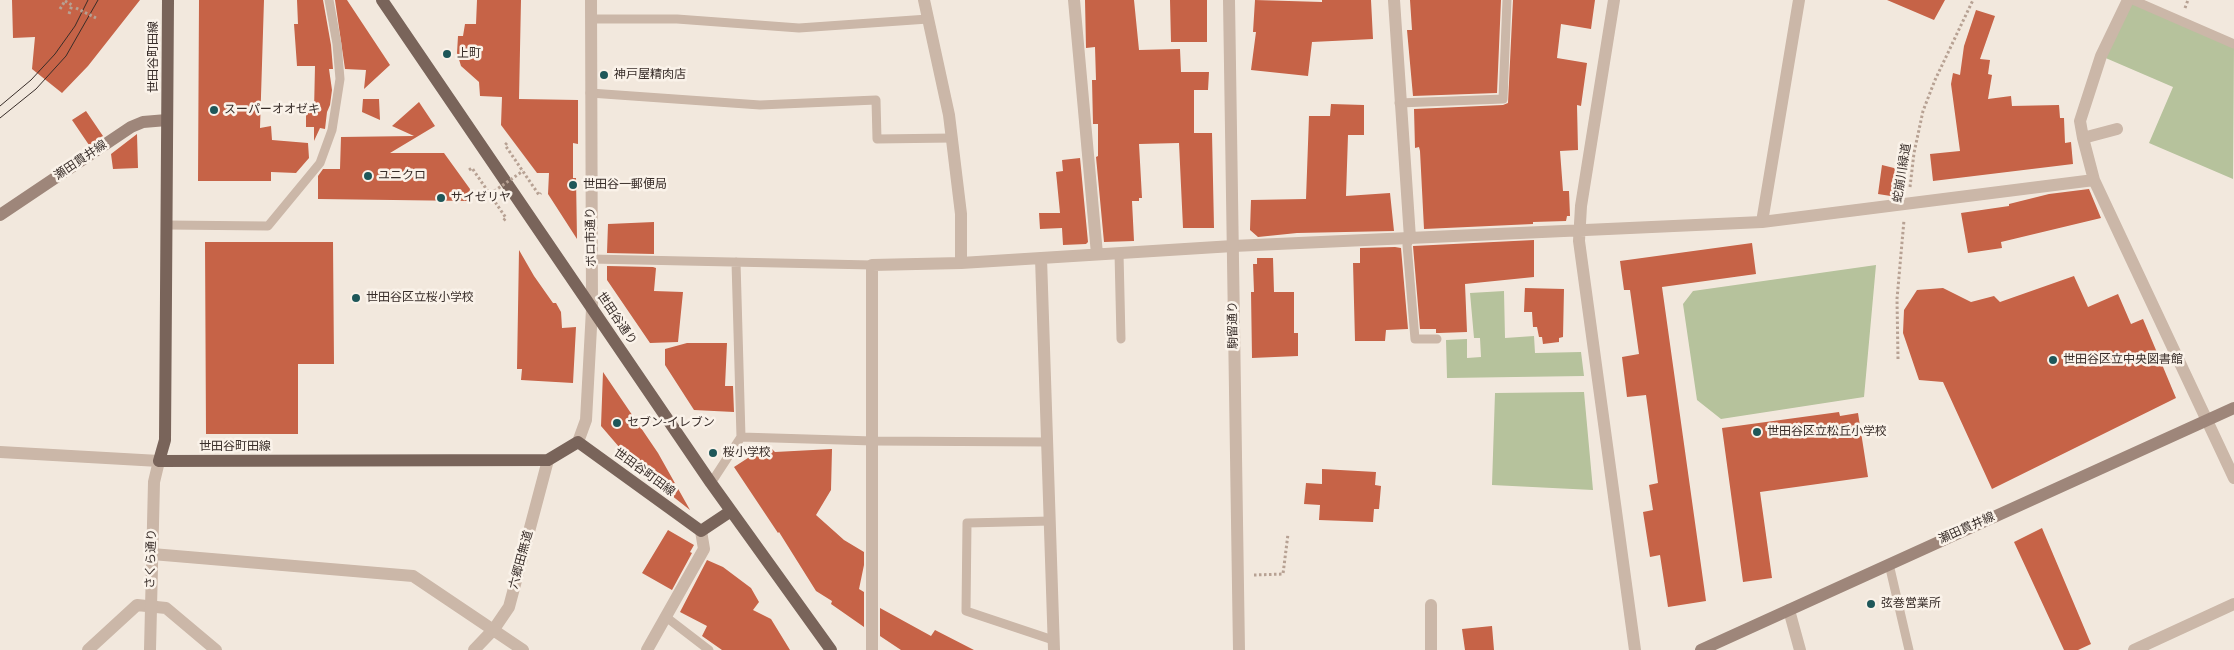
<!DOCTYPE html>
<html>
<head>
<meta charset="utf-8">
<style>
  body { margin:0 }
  canvas { display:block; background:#f2e8dd }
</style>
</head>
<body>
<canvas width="2234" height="650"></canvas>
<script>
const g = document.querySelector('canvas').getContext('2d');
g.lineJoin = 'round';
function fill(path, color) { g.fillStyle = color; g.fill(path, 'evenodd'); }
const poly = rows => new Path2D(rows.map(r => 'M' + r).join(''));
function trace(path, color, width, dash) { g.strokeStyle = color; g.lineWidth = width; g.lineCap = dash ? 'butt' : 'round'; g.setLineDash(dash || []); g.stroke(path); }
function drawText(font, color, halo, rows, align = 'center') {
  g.font = font + ' "Source Sans 3","Noto Sans JP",sans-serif'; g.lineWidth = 5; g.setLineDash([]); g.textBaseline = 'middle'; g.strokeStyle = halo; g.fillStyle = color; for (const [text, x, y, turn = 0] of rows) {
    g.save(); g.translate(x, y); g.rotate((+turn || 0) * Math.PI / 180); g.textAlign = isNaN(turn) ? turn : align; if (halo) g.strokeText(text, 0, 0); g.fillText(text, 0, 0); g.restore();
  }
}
fill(poly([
  [2128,0,2234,44,2233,179,2149,143,2173,87,2101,56],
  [1876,265,1864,397,1721,419,1697,400,1683,304,1693,291],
  [1504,291,1505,338,1534,336,1535,353,1581,352,1584,376,1447,378,1446,340,1467,339,1467,358,1481,357,1480,338,1474,338,1470,293],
  [1584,392,1593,490,1492,485,1495,393]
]), '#b6c29c');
fill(poly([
  [12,0,140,0,88,66,62,93,32,69,35,37,13,38],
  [199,0,264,0,260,128,271,126,272,140,308,143,309,158,296,173,271,172,271,181,198,181],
  [297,0,323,0,331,45,333,69,329,69,332,90,330,105,327,112,325,129,320,128,314,141,314,127,306,127,306,111,314,111,315,66,297,66,294,24,298,24],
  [335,0,347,0,390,65,364,89,366,70,345,69],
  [477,0,521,0,519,99,578,100,578,144,573,143,573,178,576,178,577,239,548,194,549,173,537,173,501,125,502,97,480,96,479,82,461,66,457,53,458,36,463,36,465,24,476,24],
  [1085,0,1134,0,1139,50,1180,49,1181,72,1209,72,1208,90,1194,90,1194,133,1212,133,1214,228,1183,228,1179,143,1139,144,1142,198,1139,198,1139,201,1132,201,1134,241,1104,242,1096,157,1098,156,1098,124,1093,124,1092,80,1096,80,1095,47,1086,48],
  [1170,0,1207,0,1207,42,1171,42],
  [1255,0,1322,2,1322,0,1371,0,1373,39,1312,42,1308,76,1251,70,1256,32,1253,32],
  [1410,0,1501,0,1497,93,1413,96,1407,30,1412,30],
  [1513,0,1595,0,1591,29,1561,24,1557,58,1587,63,1581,106,1577,105,1578,150,1560,151,1563,191,1569,191,1570,216,1567,216,1566,221,1533,222,1533,224,1424,229,1420,151,1419,147,1415,148,1414,109,1503,105,1508,103],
  [1887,0,1945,0,1934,20],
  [1976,10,1995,16,1980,59,1990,60,1988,74,1992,75,1988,99,2011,96,2012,106,2059,105,2060,118,2064,118,2065,143,2071,142,2073,164,1933,181,1930,154,1960,151,1951,84,1953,73,1960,75,1964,46],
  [363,99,379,99,380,120,362,112],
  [419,102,435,126,390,153,444,153,470,189,468,201,318,199,318,176,323,169,340,169,341,137,414,136,392,126],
  [1331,104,1364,105,1364,135,1348,135,1346,196,1390,193,1394,231,1297,233,1258,237,1250,230,1251,200,1306,199,1309,116,1330,116],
  [86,111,103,136,89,145,72,120],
  [137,134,138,168,113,169,111,154],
  [1080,158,1088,242,1086,244,1063,245,1062,228,1040,229,1039,213,1060,213,1056,172,1063,171,1062,160],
  [1882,165,1902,170,1897,197,1878,194],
  [2089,189,2101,218,2001,242,2002,248,1968,253,1961,213,2009,206,2009,204,2049,194],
  [654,222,654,254,607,253,608,224],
  [1534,240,1534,277,1465,284,1467,332,1439,333,1436,333,1436,329,1420,329,1413,246],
  [205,242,333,242,334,364,298,364,298,434,206,434],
  [1752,243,1756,274,1662,287,1706,601,1668,607,1660,555,1650,557,1643,512,1653,510,1649,485,1658,483,1646,395,1627,397,1622,357,1639,354,1630,290,1624,290,1620,261],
  [1395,247,1401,248,1408,329,1386,330,1385,341,1355,341,1353,263,1360,263,1360,248],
  [519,250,534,276,553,303,556,303,561,312,562,328,576,327,573,383,521,380,522,369,517,369],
  [1257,258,1273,258,1274,292,1294,292,1294,333,1298,333,1298,356,1252,358,1251,292,1254,292,1253,264,1257,264],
  [607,266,653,267,656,268,654,291,683,292,678,342,650,343,607,280],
  [2074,276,2088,307,2118,294,2131,324,2143,319,2176,398,1992,489,1943,382,1919,380,1903,333,1904,310,1917,290,1943,288,1971,302,1994,296,2000,302],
  [1525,288,1564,289,1563,337,1559,338,1559,342,1543,344,1542,337,1539,337,1537,327,1533,327,1532,312,1524,312],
  [687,343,727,343,725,386,733,386,734,412,694,410,665,365,665,349],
  [603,372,658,453,690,510,638,469,601,426],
  [1839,412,1840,416,1858,413,1868,477,1760,492,1772,578,1743,582,1722,428],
  [768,445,775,452,832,449,831,490,816,515,844,540,864,552,864,565,859,589,864,592,864,627,831,604,832,601,816,591,779,532,778,533,734,467],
  [1322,469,1376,472,1375,485,1381,486,1379,509,1374,509,1373,522,1319,520,1320,505,1304,504,1306,483,1322,484],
  [2042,528,2091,644,2078,650,2064,650,2014,542],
  [668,530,694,545,690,552,692,553,672,590,642,573],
  [707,560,723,567,751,588,759,602,753,610,771,619,790,650,722,650,702,636,707,626,680,612],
  [880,608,931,636,935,630,974,650,901,650,880,636],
  [1492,626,1494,650,1465,650,1462,629]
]), '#c66347');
trace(poly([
  [65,1,72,5,69,14],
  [2185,8,2188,0],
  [60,9,65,1],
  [507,143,505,145,539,195,541,193],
  [469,170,472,168,506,218,503,221],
  [1910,187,1914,153,1923,111,1935,80,1973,0],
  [1898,359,1897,299,1904,220],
  [1254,575,1283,574,1288,534]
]), '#b7a193', 3, [2.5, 2.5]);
trace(poly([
  [2133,0,2234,44],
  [591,19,677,19,799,28,928,19],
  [590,93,760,105,876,100,877,139,952,138],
  [1399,103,1503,99,1507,0],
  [167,225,268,226,320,163,332,130,340,79,337,44,329,0],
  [1410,238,1407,245,1415,339,1437,339],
  [1119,253,1121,339],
  [591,259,872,265],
  [741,437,873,441,1047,442],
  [711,483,741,437,736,262],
  [1050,521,967,523,966,611,1053,640],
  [1889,564,1909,650],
  [666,617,709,650]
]), '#cbb7a8', 9);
trace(poly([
  [924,0,949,115,961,214,961,263],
  [1074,0,1097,254],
  [1394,0,1410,238],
  [1614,0,1581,206,1579,241,1635,650],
  [2128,0,2101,56,2080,121,2083,138,2094,180,2234,478],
  [2083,138,2117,129],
  [1762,222,1799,0],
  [1041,258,1054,650],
  [0,452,159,461],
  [152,554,413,576,523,650],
  [1431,605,1431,650],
  [1789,610,1800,650],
  [88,650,137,605,166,608,216,650],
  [474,650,494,629,509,607,548,460],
  [647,650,704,549,701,531],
  [872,650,872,265,961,263,1233,246,1762,222,2094,180],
  [2134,650,2234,604]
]), '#cbb7a8', 12);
trace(poly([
  [1229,0,1239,650],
  [578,442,586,420,592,309,591,0],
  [150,650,154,482,159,461]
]), '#cbb7a8', 12);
trace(poly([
  [0,215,131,127,143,122,167,120],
  [1701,650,2234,408]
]), '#9e867a', 12);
trace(poly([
  [168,0,165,440,159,461,548,460,578,442,701,531,731,511],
  [382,0,711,483,831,650]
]), '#79645a', 12);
trace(poly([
  [0,106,31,80,55,54,75,26,88,0],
  [0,118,36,89,66,56,98,0]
]), '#382d29', 1);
trace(poly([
  [76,8,96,18],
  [490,194,523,171]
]), '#b7a193', 3, [2.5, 2.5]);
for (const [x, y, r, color] of [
  [447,54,5,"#1e5759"],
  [604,75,5,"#1e5759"],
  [214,110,5,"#1e5759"],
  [368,176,5,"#1e5759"],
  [573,185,5,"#1e5759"],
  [441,198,5,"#1e5759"],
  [356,298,5,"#1e5759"],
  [2053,360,5,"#1e5759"],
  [617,423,5,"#1e5759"],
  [1757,432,5,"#1e5759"],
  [713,453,5,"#1e5759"],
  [1871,604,5,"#1e5759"]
]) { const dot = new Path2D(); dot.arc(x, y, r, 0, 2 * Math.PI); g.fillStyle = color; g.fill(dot); trace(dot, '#faf2e9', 2); }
drawText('12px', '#382d29', '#faf2e9', [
  ["上町",457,54],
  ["神戸屋精肉店",614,75],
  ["スーパーオオゼキ",224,110],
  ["ユニクロ",378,176],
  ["世田谷一郵便局",583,185],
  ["サイゼリヤ",451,198],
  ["世田谷区立桜小学校",366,298],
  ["世田谷区立中央図書館",2063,360],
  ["セブン-イレブン",627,423],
  ["世田谷区立松丘小学校",1767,432],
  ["桜小学校",723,453],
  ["弦巻営業所",1881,604]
], 'left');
drawText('12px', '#382d29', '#faf2e9', [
  ["世田谷町田線",154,57,-90],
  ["瀬田貫井線",81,161,-34],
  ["蛇崩川緑道",1903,173,-81],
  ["ボロ市通り",592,237,-91],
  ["世田谷通り",616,319,56],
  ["駒留通り",1234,325,-91],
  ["世田谷町田線",235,447],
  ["世田谷町田線",644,473,36],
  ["瀬田貫井線",1967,529,-24],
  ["さくら通り",152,559,-88],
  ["六郷田無道",522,560,-75]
]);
</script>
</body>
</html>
